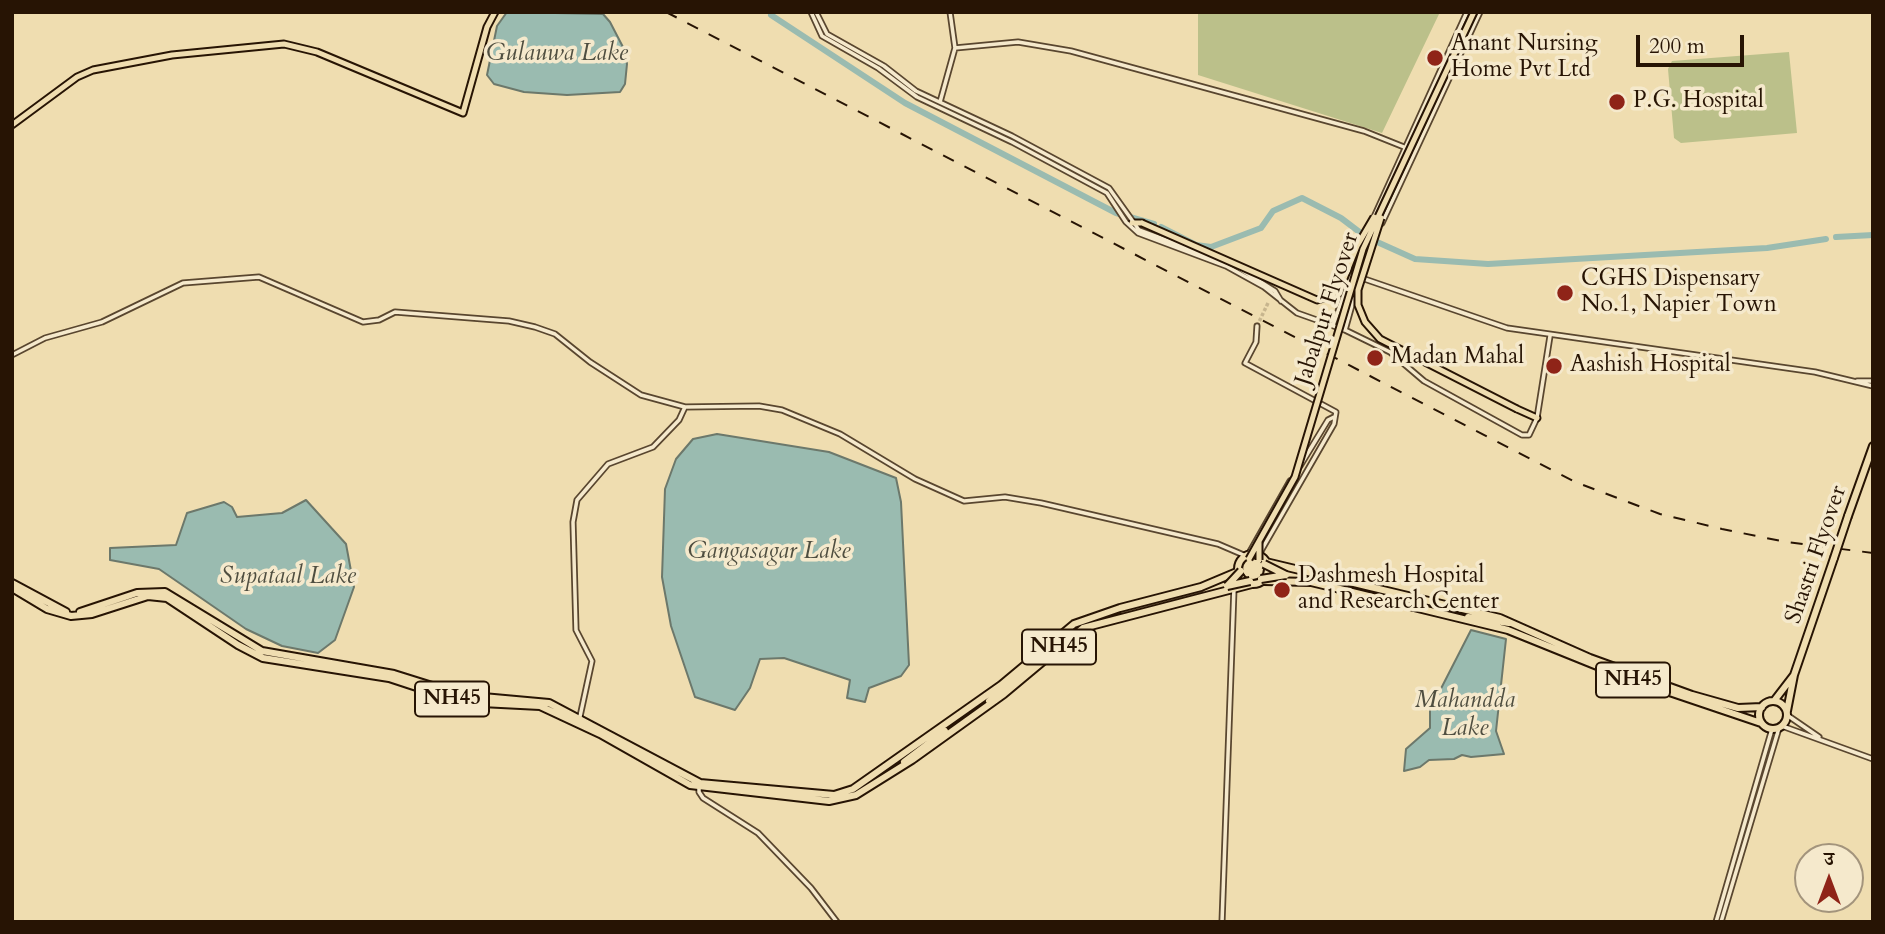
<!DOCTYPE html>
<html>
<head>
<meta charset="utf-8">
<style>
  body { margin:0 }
  #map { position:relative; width:1885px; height:934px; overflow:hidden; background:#efddb0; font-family:Cardo,"Noto Serif Devanagari",serif }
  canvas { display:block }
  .frame { position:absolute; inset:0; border:14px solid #271404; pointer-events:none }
  .north { position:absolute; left:1794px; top:843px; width:70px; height:70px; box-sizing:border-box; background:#f5e9cc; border:2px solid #a3947c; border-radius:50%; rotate:0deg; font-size:19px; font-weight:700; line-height:28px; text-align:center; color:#271404 }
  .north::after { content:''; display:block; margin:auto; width:24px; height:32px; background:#8f2418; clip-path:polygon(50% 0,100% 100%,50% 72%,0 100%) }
  .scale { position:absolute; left:1636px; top:35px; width:108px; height:32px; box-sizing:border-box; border:4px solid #271404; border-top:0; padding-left:9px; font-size:21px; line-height:24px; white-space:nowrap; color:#271404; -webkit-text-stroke:5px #f5e9cc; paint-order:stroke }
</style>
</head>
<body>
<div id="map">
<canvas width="1885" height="934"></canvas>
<div class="frame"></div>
<div class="north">उ</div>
<div class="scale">200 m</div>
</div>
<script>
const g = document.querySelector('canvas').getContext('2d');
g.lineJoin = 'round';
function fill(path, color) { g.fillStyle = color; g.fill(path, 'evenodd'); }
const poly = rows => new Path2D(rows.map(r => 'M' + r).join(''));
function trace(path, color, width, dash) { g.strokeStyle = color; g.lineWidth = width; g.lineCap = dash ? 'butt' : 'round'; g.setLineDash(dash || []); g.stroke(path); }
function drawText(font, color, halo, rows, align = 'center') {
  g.font = font + ' Cardo,serif'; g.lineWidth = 7; g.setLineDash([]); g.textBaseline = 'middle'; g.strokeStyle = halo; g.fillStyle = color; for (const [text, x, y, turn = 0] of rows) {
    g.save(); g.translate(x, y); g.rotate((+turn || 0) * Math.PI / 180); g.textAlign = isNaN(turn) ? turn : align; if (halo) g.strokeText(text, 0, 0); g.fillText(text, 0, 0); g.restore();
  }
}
fill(poly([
  [1198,12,1440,12,1382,133,1198,75],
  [1789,52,1797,133,1681,143,1674,138,1668,69,1672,61]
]), '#bbc08a');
const water = poly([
  [507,12,603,14,610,22,624,49,627,64,625,84,620,92,567,95,524,92,494,84,487,75,497,26,507,12],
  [717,434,829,452,896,478,901,502,909,665,901,676,869,688,865,702,847,698,850,680,784,658,760,659,750,688,735,710,695,697,671,626,662,577,665,489,676,459,693,439,717,434],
  [306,500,346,544,354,587,335,640,318,653,282,646,246,629,159,569,110,560,110,548,176,545,187,513,224,502,232,507,237,517,282,513,306,500],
  [1471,630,1506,639,1496,731,1504,754,1471,757,1462,755,1454,759,1429,760,1420,767,1404,771,1406,749,1430,728,1430,710,1471,630]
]);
fill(water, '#9abbb0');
trace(water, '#6c786b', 2);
trace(poly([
  [771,15,905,103,1116,213,1154,224],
  [1161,227,1196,245,1211,247,1261,228,1273,211,1302,198,1341,218,1366,237,1415,259,1488,264,1767,248,1826,239],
  [1836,237,1873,235]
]), '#9abbb0', 6);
trace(poly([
  [1257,326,1268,303]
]), '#c7b58e', 3.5, [3.5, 2]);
const tertiary = poly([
  [811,12,822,36,878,68,917,97,1012,142,1107,193,1126,222,1138,233,1226,266,1264,287,1297,313,1345,330,1390,352,1424,381,1522,435,1529,435,1537,418,1550,336],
  [816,12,827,34,884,66,916,91,1012,136,1109,188,1139,230,1227,263],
  [955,48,1018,42,1071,51,1364,131,1414,151],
  [940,102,955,48,950,12],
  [1374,217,1467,12],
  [1382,223,1480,12],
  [1237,267,1275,291,1281,301],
  [1350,274,1507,328,1815,372,1873,386],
  [1333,325,1365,237],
  [1257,326,1256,342,1245,363,1336,412,1334,424,1261,551],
  [1345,330,1362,269],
  [12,355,45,338,102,322,183,283,259,277,363,322,379,320,395,312,509,321,535,327,555,334,590,362,641,395,685,407,759,406,782,410,840,434,915,479,964,501,1005,497,1041,503,1218,544,1246,556],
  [1857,381,1873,381],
  [1300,466,1328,420,1334,417],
  [1248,555,1290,481],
  [1787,715,1819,737],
  [579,721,592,661,576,630,573,522,577,500,608,464,653,447,679,420,685,407],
  [1782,726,1873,759],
  [699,786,699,792,703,798,758,833,811,888,837,922],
  [1222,922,1234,588],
  [1716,922,1772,729],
  [1721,922,1779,728]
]);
const primary = poly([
  [12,125,77,77,93,70,172,55,284,44,317,52,463,113,487,27,495,12],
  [1132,223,1142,223],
  [1517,409,1537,418]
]);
const trunk = poly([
  [1848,516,1873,446],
  '1238 569a15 15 0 1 1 30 0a15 15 0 1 1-30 0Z',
  [1266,562,1500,618,1590,658,1692,695,1738,708,1762,707],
  [1264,581,1311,582,1508,630,1622,676,1761,723],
  [12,583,66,612],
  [12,588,47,609,71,616,92,614,148,596,167,598,238,645,263,658,389,678,462,702,540,706,600,734,690,785,829,801,856,795,912,760,1004,694,1083,628,1252,584],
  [80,612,137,593,165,592,262,651,394,674,461,695,549,703,700,783,834,795,853,789,1001,685,1074,624,1120,608,1201,587,1239,571],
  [1468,617,1509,623],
  [1042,656,1063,638],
  '1759 715a14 14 0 1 1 28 0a14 14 0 1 1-28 0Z',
  [989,701,1032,665],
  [1774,701,1794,675],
  [1787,711,1794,675,1834,558],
  [904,762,945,731]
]);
trace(tertiary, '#59462f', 7);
trace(primary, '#271404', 9);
trace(trunk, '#271404', 10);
trace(tertiary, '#f5e9cc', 3.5);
trace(primary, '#efddb0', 5);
trace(trunk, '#efddb0', 6);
trace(poly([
  [666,12,1575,482,1660,514,1722,529,1786,542,1873,553]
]), '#271404', 2, [12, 12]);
const primaryBridge = poly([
  [1381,218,1358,290,1358,305,1365,322,1380,339,1517,409],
  [1142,223,1317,300,1331,296,1341,286,1357,246,1374,217],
  [1259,542,1259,560],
  [1249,559,1295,477,1363,249,1474,12]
]);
const trunkBridge = poly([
  [1834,558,1848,516],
  [1264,564,1286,575],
  [1261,579,1286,575],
  [1227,586,1250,581],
  [1227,586,1241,571]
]);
trace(primaryBridge, '#271404', 9, []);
trace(trunkBridge, '#271404', 10, []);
trace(primaryBridge, '#efddb0', 5);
trace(trunkBridge, '#efddb0', 6);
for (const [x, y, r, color] of [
  [1435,58,9,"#8f2418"],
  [1617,102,9,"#8f2418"],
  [1565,293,9,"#8f2418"],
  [1375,358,9,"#8f2418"],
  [1554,366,9,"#8f2418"],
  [1282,590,9,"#8f2418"]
]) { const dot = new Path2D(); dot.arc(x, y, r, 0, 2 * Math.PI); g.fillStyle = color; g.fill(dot); trace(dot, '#f5e9cc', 2.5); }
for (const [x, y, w] of [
  [1059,647,74],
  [1633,680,74],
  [452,699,74]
]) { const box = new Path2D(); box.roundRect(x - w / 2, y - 17.5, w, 35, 5); g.fillStyle = '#f5e9cc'; g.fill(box); trace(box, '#271404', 2); }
drawText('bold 21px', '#271404', null, [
  ["NH45",1059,647],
  ["NH45",1633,680],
  ["NH45",452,699]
]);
drawText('23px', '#271404', '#f5e9cc', [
  ["Anant Nursing",1451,45],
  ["Home Pvt Ltd",1451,71],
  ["P.G. Hospital",1633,102],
  ["CGHS Dispensary",1581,280],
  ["No.1, Napier Town",1581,306],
  ["Madan Mahal",1391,358],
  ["Aashish Hospital",1570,366],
  ["Dashmesh Hospital",1298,577],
  ["and Research Center",1298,603]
], 'left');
drawText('23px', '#271404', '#f5e9cc', [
  ["Jabalpur Flyover",1328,309,-72],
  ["Shastri Flyover",1817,555,-71]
]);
drawText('italic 24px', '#4f4e40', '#f5e9cc', [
  ["Gulauwa Lake",557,54],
  ["Gangasagar Lake",769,552],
  ["Supataal Lake",288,577],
  ["Mahandda",1465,701],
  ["Lake",1465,729]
]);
</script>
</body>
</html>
